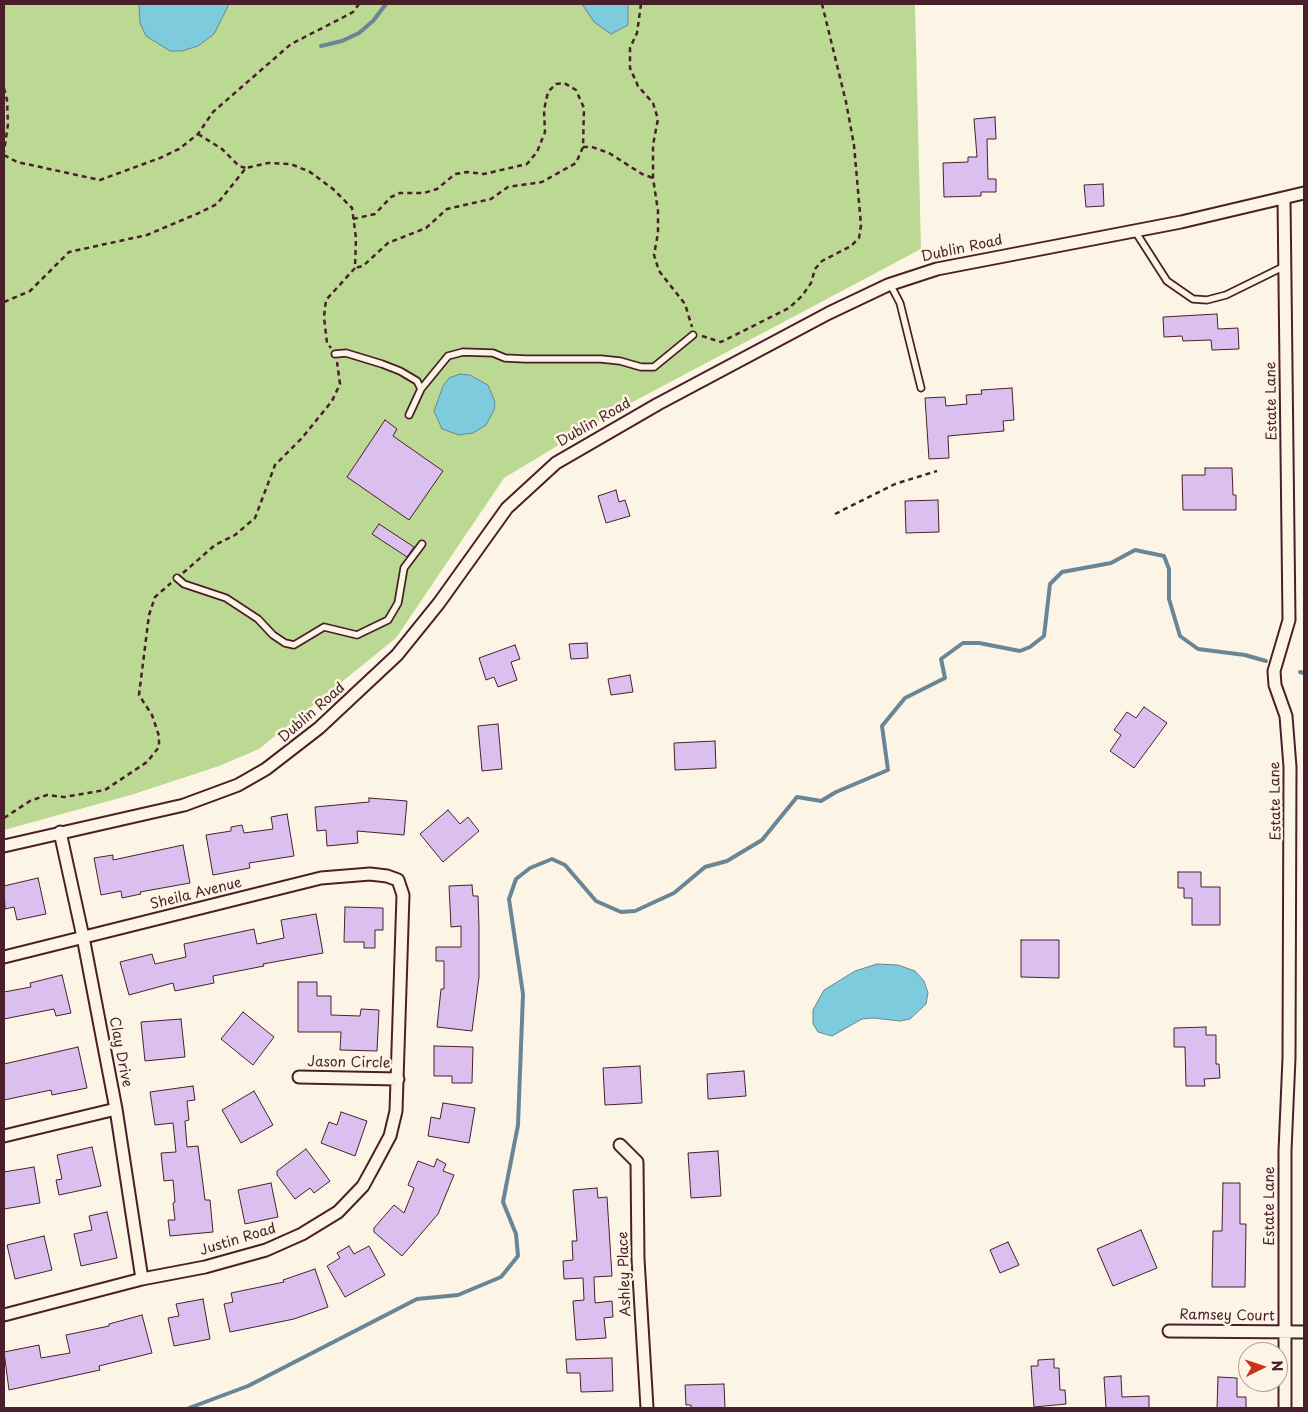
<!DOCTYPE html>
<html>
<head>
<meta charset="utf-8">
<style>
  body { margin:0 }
  #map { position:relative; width:1308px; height:1412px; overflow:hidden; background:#fcf5e5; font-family:"Playpen Sans",sans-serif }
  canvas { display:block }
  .frame { position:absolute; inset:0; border:5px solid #4a1f2b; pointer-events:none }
  .north { position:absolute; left:1238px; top:1342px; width:50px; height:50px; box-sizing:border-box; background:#fcf5e5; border:1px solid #b59f9b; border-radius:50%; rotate:86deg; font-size:14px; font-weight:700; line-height:20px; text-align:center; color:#4a1f2b }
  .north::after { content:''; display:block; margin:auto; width:18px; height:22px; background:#c8321e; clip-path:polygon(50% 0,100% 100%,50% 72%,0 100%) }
</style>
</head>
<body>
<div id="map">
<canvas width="1308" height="1412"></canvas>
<div class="frame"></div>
<div class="north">N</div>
</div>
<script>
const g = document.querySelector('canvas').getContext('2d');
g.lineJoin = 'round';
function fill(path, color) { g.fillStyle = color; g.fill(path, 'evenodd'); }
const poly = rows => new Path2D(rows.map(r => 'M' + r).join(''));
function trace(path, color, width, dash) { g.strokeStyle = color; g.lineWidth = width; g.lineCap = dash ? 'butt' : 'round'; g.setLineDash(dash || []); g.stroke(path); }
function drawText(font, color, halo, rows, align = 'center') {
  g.font = font + ' "Playpen Sans",sans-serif'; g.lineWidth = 5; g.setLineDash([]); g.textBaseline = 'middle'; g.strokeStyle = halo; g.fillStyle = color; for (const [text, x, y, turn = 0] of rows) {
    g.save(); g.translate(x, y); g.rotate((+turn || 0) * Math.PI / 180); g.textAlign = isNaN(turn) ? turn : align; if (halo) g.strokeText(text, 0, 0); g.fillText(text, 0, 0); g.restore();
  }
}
fill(poly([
  [4,4,915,4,921,249,610,414,504,478,396,638,259,749,219,766,134,794,4,830]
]), '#bbd992');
const water = poly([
  [139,4,229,4,214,34,198,46,182,51,170,51,146,36,140,23,139,4],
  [582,4,628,4,628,25,611,34,594,22,582,4],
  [460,374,470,375,488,385,495,402,494,410,486,425,473,433,459,435,442,429,434,411,443,386,449,378,460,374],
  [877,964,898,965,915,971,924,981,928,993,926,1004,910,1019,900,1021,873,1018,862,1019,832,1036,818,1032,813,1024,813,1010,824,990,855,971,877,964]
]);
fill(water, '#7ecbdd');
trace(water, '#698696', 1);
trace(poly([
  [321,46,342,41,359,33,373,21,386,4],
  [1300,672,1304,673],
  [189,1408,248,1386,417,1299,458,1295,501,1277,518,1256,516,1234,503,1202,518,1125,523,994,509,899,516,879,530,868,552,859,565,865,596,901,621,912,635,911,674,893,705,867,727,861,762,840,797,797,821,801,836,792,888,770,882,726,905,698,945,678,941,659,963,643,979,643,1020,651,1030,647,1044,636,1050,584,1062,572,1111,563,1135,550,1164,556,1169,569,1169,599,1180,636,1198,649,1245,655,1266,661]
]), '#698696', 4);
const building = poly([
  [995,117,996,139,987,139,988,179,996,179,996,192,981,192,981,196,944,197,943,163,968,162,968,157,977,157,974,119,995,117],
  [1103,184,1104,206,1086,207,1084,185,1103,184],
  [1217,314,1218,329,1238,328,1239,349,1212,350,1211,340,1183,341,1182,336,1164,337,1163,317,1217,314],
  [1012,388,1014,420,1003,421,1004,431,948,436,949,458,929,459,925,398,945,397,946,406,967,404,966,395,982,394,981,390,1012,388],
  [385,420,397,429,393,436,443,471,409,520,347,477,385,420],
  [1205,468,1232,468,1233,495,1236,495,1236,510,1183,510,1182,475,1205,475,1205,468],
  [616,490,619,502,625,500,630,516,606,523,598,496,616,490],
  [938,500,939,532,906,533,905,501,938,500],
  [379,524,414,547,407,557,372,534,379,524],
  [587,643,588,658,571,659,569,644,587,643],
  [515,645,520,659,511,662,517,680,498,687,494,677,486,680,479,658,515,645],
  [630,675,633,692,611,695,608,679,630,675],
  [1144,707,1167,723,1134,768,1110,751,1121,735,1114,730,1127,712,1136,718,1144,707],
  [498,724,502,769,482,771,478,726,498,724],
  [715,741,716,768,675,770,674,743,715,741],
  [369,798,407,801,404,835,357,831,358,843,327,846,326,830,317,831,315,807,369,802,369,798],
  [448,810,460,824,468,817,479,831,443,862,420,834,448,810],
  [287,814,294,856,249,863,250,868,213,875,206,835,231,831,231,827,242,825,244,833,273,829,271,817,287,814],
  [183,845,190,883,140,892,141,894,122,898,121,891,101,895,94,858,113,855,113,860,183,845],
  [1178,872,1201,872,1201,887,1220,887,1220,925,1192,925,1192,898,1184,898,1184,888,1178,888,1178,872],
  [38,878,46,914,17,920,14,907,5,909,4,886,38,878],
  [472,885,473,896,478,896,479,926,479,977,472,1031,437,1027,441,989,444,989,444,961,436,961,436,947,461,947,461,926,451,927,449,886,472,885],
  [345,907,383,908,383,930,375,930,375,948,364,948,364,942,344,942,345,907],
  [316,914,323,953,263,964,264,966,213,976,214,983,175,991,173,983,129,995,120,962,152,954,155,964,186,957,184,944,254,929,257,944,284,938,281,920,316,914],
  [1021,940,1059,940,1059,978,1021,977,1021,940],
  [62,975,71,1013,56,1016,54,1009,4,1019,4,992,31,987,30,983,62,975],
  [298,982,317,982,317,996,331,996,331,1015,360,1016,361,1009,379,1010,377,1051,340,1050,341,1032,298,1032,298,982],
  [243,1012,274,1037,253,1065,221,1039,243,1012],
  [181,1019,185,1057,145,1061,141,1022,181,1019],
  [1206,1027,1206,1035,1216,1035,1216,1064,1219,1064,1220,1078,1204,1079,1205,1086,1186,1086,1185,1047,1174,1047,1174,1028,1206,1027],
  [434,1046,473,1047,472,1083,452,1083,452,1076,434,1076,434,1046],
  [78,1047,87,1088,52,1095,51,1090,4,1100,4,1064,78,1047],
  [640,1066,642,1103,605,1105,603,1068,640,1066],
  [744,1071,746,1096,708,1099,707,1074,744,1071],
  [193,1086,195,1100,187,1101,189,1120,185,1121,187,1147,198,1146,205,1200,210,1200,213,1232,170,1236,168,1220,175,1220,173,1203,175,1202,173,1180,164,1181,161,1153,176,1152,173,1123,155,1125,150,1092,193,1086],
  [254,1091,273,1125,241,1143,222,1110,254,1091],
  [443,1103,475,1108,469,1143,428,1136,431,1117,440,1119,443,1103],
  [341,1112,367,1121,355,1156,321,1143,329,1122,337,1125,341,1112],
  [92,1147,101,1186,59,1195,56,1180,62,1179,57,1155,92,1147],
  [306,1149,330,1181,314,1193,310,1188,295,1199,277,1175,277,1171,306,1149],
  [718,1151,721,1196,691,1198,688,1153,718,1151],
  [437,1159,446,1164,443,1171,454,1175,438,1214,402,1256,374,1232,374,1228,394,1205,404,1213,414,1188,408,1185,418,1161,434,1167,437,1159],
  [34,1167,40,1203,4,1209,4,1172,34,1167],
  [271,1183,278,1217,245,1224,238,1190,271,1183],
  [1223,1183,1240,1183,1240,1224,1246,1224,1245,1287,1212,1287,1213,1231,1222,1231,1223,1183],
  [597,1188,598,1198,607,1197,612,1276,594,1277,595,1303,612,1301,613,1317,604,1318,606,1338,576,1340,573,1301,584,1300,583,1278,564,1279,563,1261,573,1260,572,1241,577,1241,573,1190,597,1188],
  [107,1212,117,1258,81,1266,74,1234,92,1230,89,1216,107,1212],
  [1141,1230,1157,1268,1113,1286,1097,1249,1141,1230],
  [44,1236,52,1270,15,1279,7,1245,44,1236],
  [1008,1242,1019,1265,1000,1273,990,1250,1008,1242],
  [349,1246,354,1254,369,1246,385,1275,345,1297,327,1266,340,1258,337,1253,349,1246],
  [315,1269,328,1307,294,1319,230,1332,224,1304,233,1302,231,1293,284,1282,283,1280,315,1269],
  [203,1299,210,1339,174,1346,168,1318,179,1316,176,1304,203,1299],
  [142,1315,152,1353,99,1366,100,1370,9,1390,4,1352,39,1345,41,1358,70,1353,66,1335,109,1326,109,1324,142,1315],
  [612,1358,613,1391,581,1392,580,1373,567,1373,566,1359,612,1358],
  [1054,1359,1054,1368,1059,1368,1060,1390,1065,1390,1066,1404,1034,1407,1031,1366,1038,1366,1038,1360,1054,1359],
  [1121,1376,1122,1397,1149,1396,1149,1408,1106,1408,1104,1377,1121,1376],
  [1218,1377,1237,1378,1237,1397,1246,1397,1246,1408,1217,1408,1218,1377],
  [724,1384,725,1408,691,1408,691,1405,686,1405,685,1385,724,1384]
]);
fill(building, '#dbc0ef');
trace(building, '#4a1f2b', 1);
const service = poly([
  [1135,231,1167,281,1193,299,1207,300,1226,295,1285,266],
  [890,284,900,303,921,388],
  [335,354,346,353,382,364,400,371,417,381,421,389,409,415],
  [421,389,448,356,463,352,493,353,505,358,526,359,601,359,620,361,641,367,654,367,693,335],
  [177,578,184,584,226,598,258,619,273,635,285,643,294,645,324,627,357,635,388,620,398,603,404,568,422,544]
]);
const minor = poly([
  [1284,198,1289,620,1274,671,1275,685,1286,716,1290,767,1289,1058,1285,1151,1285,1408],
  [60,832,83,937,116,1109,142,1279],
  [4,846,184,805,238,785,266,769,319,728,397,655,439,603,507,508,556,463,658,404,829,313,888,285,937,269,1181,222,1304,193],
  [4,957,321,878,370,874,387,876,398,880,403,895,396,1111,390,1136,375,1164,363,1186,338,1212,302,1234,266,1250,205,1267,142,1279,4,1315],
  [299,1077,398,1079],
  [4,1136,116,1109],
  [620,1145,637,1162,638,1259,647,1408],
  [1169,1331,1304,1332]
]);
trace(service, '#4a1f2b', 9);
trace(minor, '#4a1f2b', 15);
trace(poly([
  [641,4,637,33,630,48,630,68,638,86,653,103,658,119,653,145,653,178,658,211,658,233,654,255,659,271,685,304,692,327],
  [4,88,7,100,8,124,4,152],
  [198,134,222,149,239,166,246,168],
  [583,147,592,147,609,153,642,174,653,178],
  [4,155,17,162,100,180,160,158,179,149,198,134,213,112,291,44,342,18,353,12,359,4],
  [353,219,375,214,391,197,400,193,424,193,437,189,455,174,467,172,484,174,527,164,537,152,545,132,544,110,548,92,556,84,564,83,576,90,584,108,583,147,576,163,542,182,508,187,491,199,447,209,426,228,388,243,363,266,355,268],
  [4,302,30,291,69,252,147,235,199,213,217,204,246,168,268,163,291,164,310,172,333,189,352,208,356,238,355,268,326,300,324,317,327,343,331,348],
  [702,336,721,342,789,308,802,296,811,283,815,269,822,261,851,246,859,238,861,225,854,145,846,102,822,4],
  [835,514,895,484,937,471],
  [183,573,215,545,235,535,255,518,275,465,302,438,332,401,340,384,337,362],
  [4,818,30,801,47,795,64,797,105,790,147,762,159,747,159,736,152,715,139,695,149,615,155,597,171,583]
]), '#4a1f2b', 2.5, [5, 4]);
trace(service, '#fcf5e5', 5.5);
trace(minor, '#fcf5e5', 11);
drawText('14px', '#4a1f2b', '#fcf5e5', [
  ["Dublin Road",962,249,-12],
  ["Estate Lane",1272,401,-91],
  ["Dublin Road",594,423,-30],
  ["Dublin Road",312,713,-41],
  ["Estate Lane",1276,801,-91],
  ["Sheila Avenue",196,894,-14],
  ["Clay Drive",120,1052,79],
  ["Jason Circle",349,1063,1],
  ["Estate Lane",1270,1206,-90],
  ["Justin Road",238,1240,-17],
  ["Ashley Place",625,1274,-92],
  ["Ramsey Court",1227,1316,1]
]);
</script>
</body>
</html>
